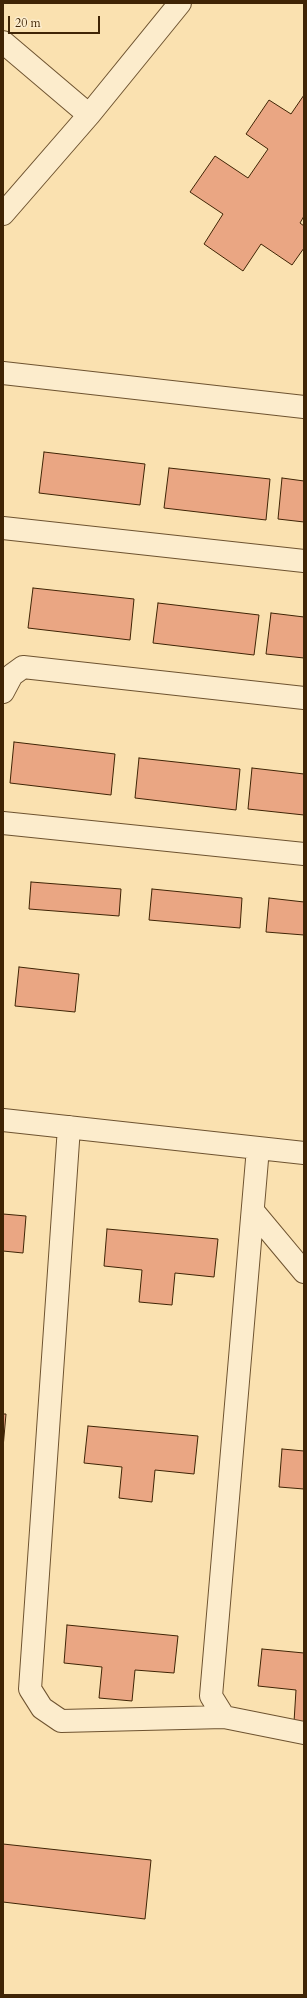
<!DOCTYPE html>
<html>
<head>
<meta charset="utf-8">
<style>
  body { margin:0 }
  #map { position:relative; width:307px; height:1998px; overflow:hidden; background:#fae1b0; font-family:Cardo,serif }
  canvas { display:block }
  .frame { position:absolute; inset:0; border:4px solid #3f2405; pointer-events:none }
  .scale { position:absolute; left:8px; top:16px; width:92px; height:18px; box-sizing:border-box; border:2px solid #3f2405; border-top:0; padding-left:5px; font-size:12px; line-height:14px; white-space:nowrap; color:#3f2405; -webkit-text-stroke:3px #fceccc; paint-order:stroke }
</style>
</head>
<body>
<div id="map">
<canvas width="307" height="1998"></canvas>
<div class="frame"></div>
<div class="scale">20 m</div>
</div>
<script>
const g = document.querySelector('canvas').getContext('2d');
g.lineJoin = 'round';
function fill(path, color) { g.fillStyle = color; g.fill(path, 'evenodd'); }
const poly = rows => new Path2D(rows.map(r => 'M' + r).join(''));
function trace(path, color, width, dash) { g.strokeStyle = color; g.lineWidth = width; g.lineCap = dash ? 'butt' : 'round'; g.setLineDash(dash || []); g.stroke(path); }
const building = poly([
  [304,95,304,216,300,223,304,226,304,248,292,265,261,244,243,271,204,244,223,214,190,192,215,156,248,178,268,149,246,134,269,100,291,114,304,95],
  [44,452,145,464,140,505,39,493,44,452],
  [169,468,270,479,266,520,164,508,169,468],
  [282,478,304,481,304,522,278,519,282,478],
  [33,588,134,599,130,640,28,628,33,588],
  [158,603,259,615,254,655,153,643,158,603],
  [271,613,304,617,304,658,266,654,271,613],
  [14,742,115,754,111,795,10,783,14,742],
  [139,758,240,769,236,810,135,798,139,758],
  [252,768,304,774,304,815,248,809,252,768],
  [31,882,121,889,119,916,29,909,31,882],
  [152,889,242,898,240,928,149,920,152,889],
  [269,898,304,902,304,935,266,932,269,898],
  [19,967,79,974,75,1012,15,1006,19,967],
  [3,1214,26,1216,23,1253,3,1251,3,1214],
  [107,1229,218,1239,214,1277,175,1273,172,1305,139,1302,142,1270,104,1266,107,1229],
  [3,1414,6,1414,3,1448,3,1414],
  [88,1426,198,1436,194,1474,155,1470,152,1502,119,1498,122,1467,84,1463,88,1426],
  [282,1449,304,1451,304,1489,279,1487,282,1449],
  [67,1625,178,1636,174,1673,135,1670,132,1701,99,1698,102,1667,64,1663,67,1625],
  [262,1649,304,1653,304,1723,294,1722,296,1690,258,1686,262,1649],
  [3,1844,151,1860,145,1919,3,1902,3,1844]
]);
fill(building, '#eaa683');
trace(building, '#3f2405', 1);
const minor = poly([
  [3,42,89,115],
  [3,214,89,115,180,3],
  [3,373,304,407],
  [3,528,304,561],
  [3,692,12,675,23,667,304,698],
  [3,823,304,854],
  [3,1120,304,1153],
  [69,1127,30,1689,42,1708,61,1721,224,1717],
  [258,1148,211,1696,224,1717,304,1733],
  [253,1211,304,1272]
]);
trace(minor, '#6e5330', 24);
trace(minor, '#fceccc', 22);
</script>
</body>
</html>
